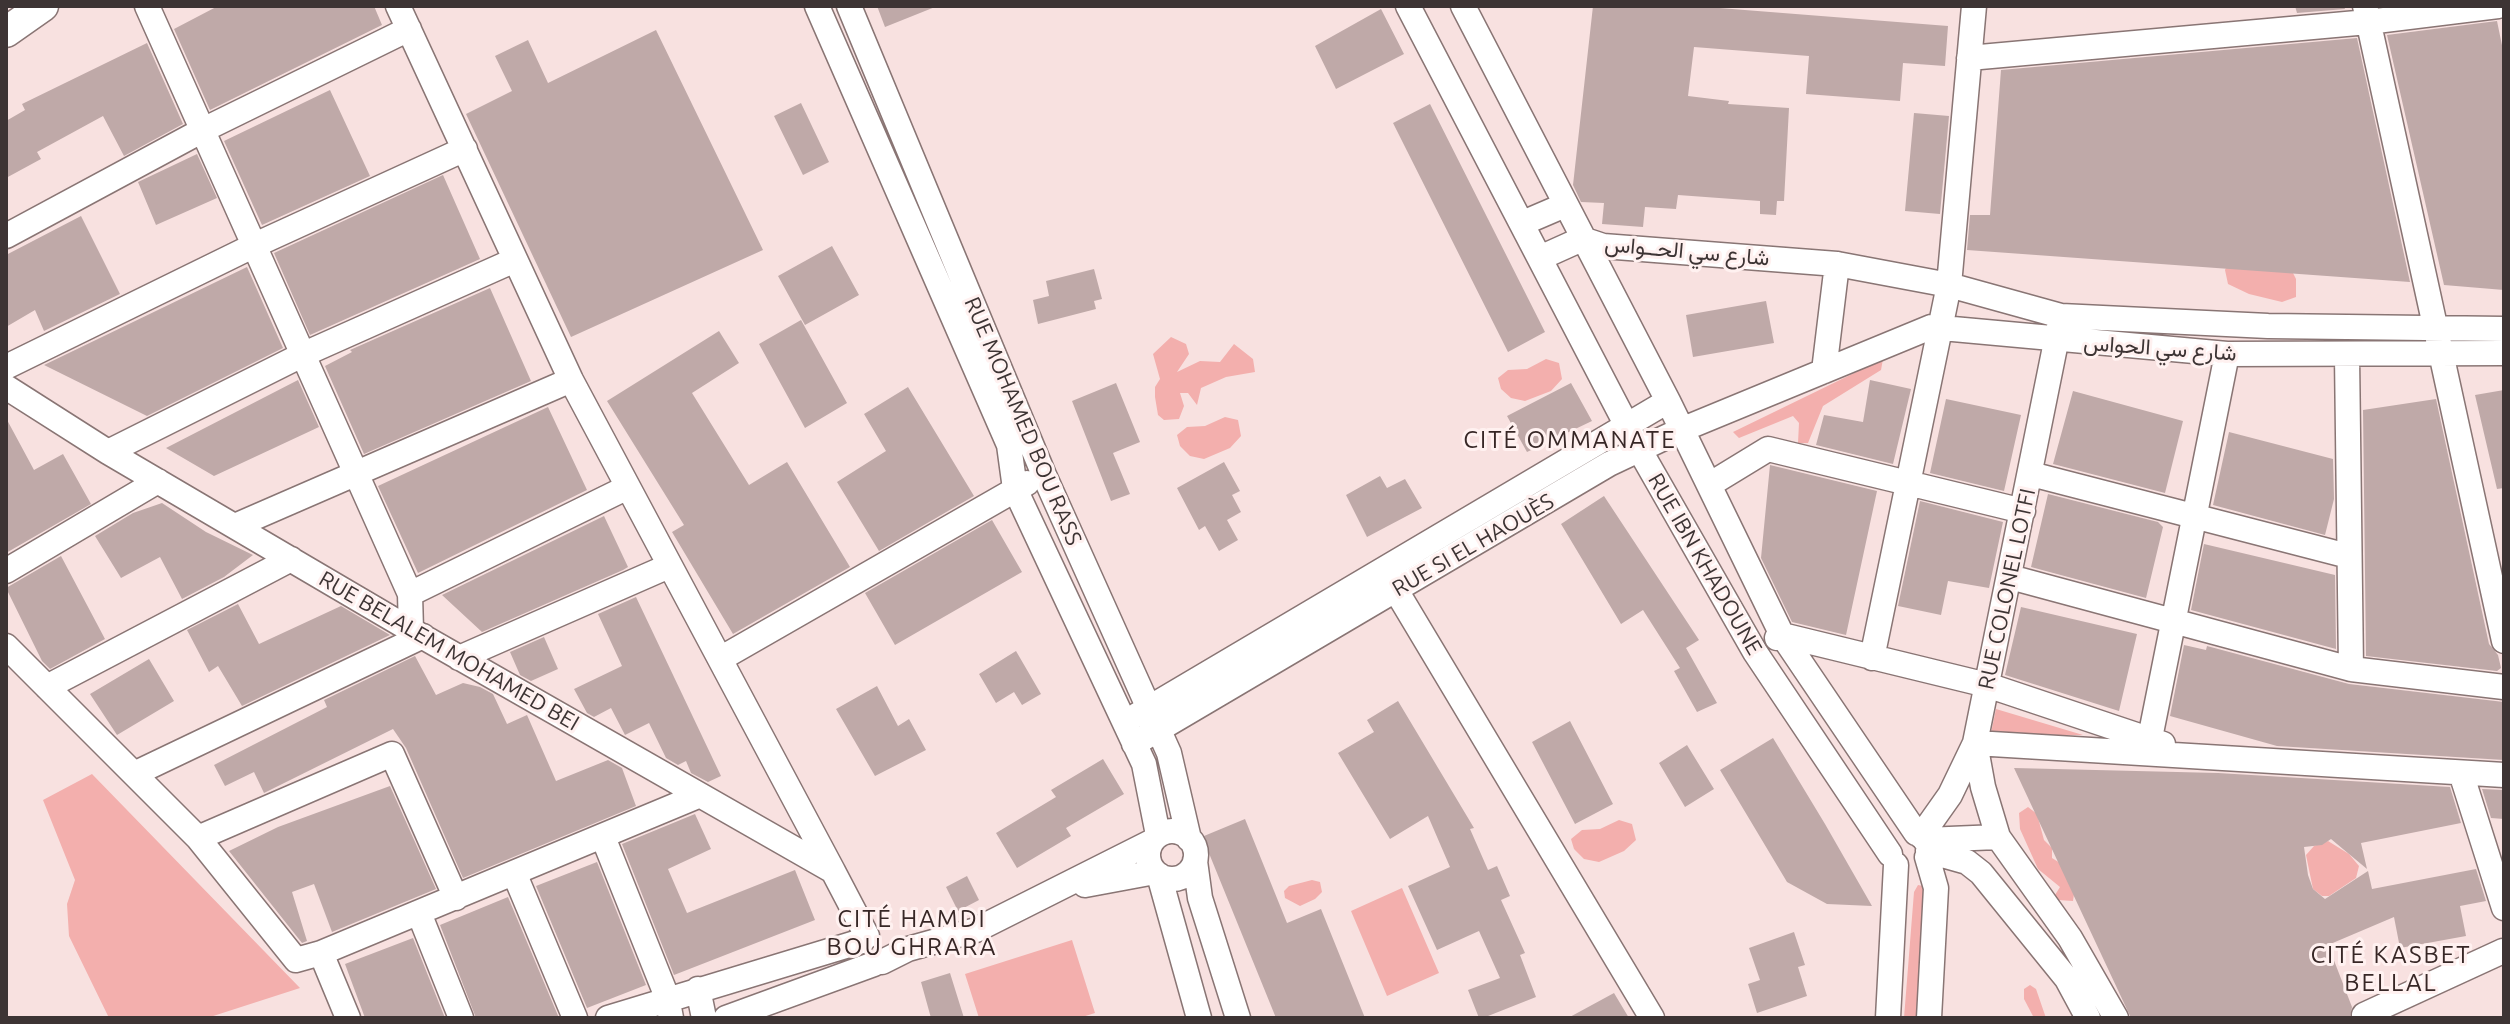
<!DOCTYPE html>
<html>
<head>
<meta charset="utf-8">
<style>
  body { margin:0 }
  #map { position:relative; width:2510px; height:1024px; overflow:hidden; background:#f8e1e0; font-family:Ubuntu,sans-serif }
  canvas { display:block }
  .frame { position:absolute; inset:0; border:8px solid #3d3434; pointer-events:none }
</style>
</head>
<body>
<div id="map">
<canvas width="2510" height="1024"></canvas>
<div class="frame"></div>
</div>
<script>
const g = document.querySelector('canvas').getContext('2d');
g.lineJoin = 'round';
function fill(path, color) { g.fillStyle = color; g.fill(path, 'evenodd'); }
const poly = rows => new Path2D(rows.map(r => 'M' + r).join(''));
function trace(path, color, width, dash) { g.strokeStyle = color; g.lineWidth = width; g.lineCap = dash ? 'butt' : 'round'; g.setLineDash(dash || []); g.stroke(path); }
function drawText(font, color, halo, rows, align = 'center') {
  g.font = font + ' Ubuntu,Vazirmatn,sans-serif'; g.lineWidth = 6; g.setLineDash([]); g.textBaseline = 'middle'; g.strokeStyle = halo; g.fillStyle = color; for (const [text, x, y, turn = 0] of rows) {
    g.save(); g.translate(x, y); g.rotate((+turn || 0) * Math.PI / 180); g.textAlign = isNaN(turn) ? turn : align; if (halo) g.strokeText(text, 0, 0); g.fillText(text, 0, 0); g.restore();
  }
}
fill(poly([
  [2284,255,2296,279,2296,297,2282,302,2249,294,2228,284,2225,270,2229,261],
  [1171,337,1186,344,1189,354,1177,372,1200,361,1220,362,1234,344,1253,359,1255,372,1226,377,1201,388,1197,405,1188,393,1180,393,1184,406,1179,419,1164,420,1158,415,1155,397,1155,387,1160,379,1153,354],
  [1546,359,1559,363,1562,379,1551,391,1525,401,1511,398,1501,389,1498,378,1508,370,1527,369],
  [1883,359,1881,370,1823,406,1808,443,1798,443,1799,423,1793,416,1739,438,1733,432],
  [1225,417,1238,420,1241,436,1230,448,1204,459,1190,456,1180,446,1177,435,1187,427,1205,426],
  [1996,709,2083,735,1995,735,1991,733],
  [92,774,300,988,207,1018,109,1018,69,936,67,904,75,880,43,800],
  [2028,807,2037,814,2044,840,2052,848,2052,858,2060,863,2074,894,2073,901,2058,900,2055,895,2060,887,2038,869,2020,829,2019,813],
  [1619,820,1632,824,1636,840,1624,851,1599,862,1584,859,1574,849,1571,839,1582,830,1600,829],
  [2328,841,2349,854,2359,866,2356,878,2329,896,2322,896,2313,889,2306,855,2314,846],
  [1312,880,1320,882,1322,892,1315,899,1300,906,1285,898,1284,891,1289,886],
  [1918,885,1928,887,1920,1018,1904,1018,1914,892],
  [1402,888,1439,973,1387,996,1351,911],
  [1072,940,1095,1013,1079,1018,979,1018,965,974],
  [2030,985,2036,989,2046,1018,2034,1018,2024,999,2024,989]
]), '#f3afad');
fill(poly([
  [218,6,374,6,382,25,210,110,174,29],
  [877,6,935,6,935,7,885,27],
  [1593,6,1694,6,1948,26,1945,66,1903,63,1900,101,1806,94,1809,56,1694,47,1688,96,1729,101,1728,104,1789,108,1784,201,1777,201,1776,215,1760,214,1760,201,1678,195,1676,209,1645,207,1643,227,1602,224,1604,203,1581,202,1573,185],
  [2295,6,2344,6,2345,9,2297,13],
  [1381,9,1404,54,1336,89,1315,46],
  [2497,21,2504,55,2504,290,2444,285,2387,35],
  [656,30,763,250,571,337,466,114,512,91,495,56,528,40,548,83],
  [2357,38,2410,282,1967,250,1970,215,1990,215,2001,70],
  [147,43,183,124,124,156,103,116,37,152,41,159,6,178,6,121,25,110,22,104],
  [330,90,370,176,262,225,224,141],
  [801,103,829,162,803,175,774,116],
  [1430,104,1545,332,1508,352,1393,123],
  [1914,113,1949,116,1940,214,1905,211],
  [197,154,217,198,156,225,138,182],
  [443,175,480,259,310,335,274,253],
  [81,216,120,294,44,331,35,310,6,327,6,255],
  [832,246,859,295,805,325,778,276],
  [247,267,283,348,147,416,44,365],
  [1094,269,1102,299,1094,301,1096,309,1038,324,1033,300,1049,296,1046,281],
  [490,288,531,381,364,454,325,366,352,352,350,350],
  [1766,301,1774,343,1693,357,1686,315],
  [801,320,847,403,805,428,759,344],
  [719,331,739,363,692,393,749,485,787,462,850,567,733,634,672,532,684,525,607,401],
  [298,380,319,427,214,476,166,448],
  [1870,380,1911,389,1893,464,1816,445,1824,415,1863,422],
  [1116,383,1140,442,1113,453,1130,494,1111,501,1072,401],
  [1571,383,1592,421,1527,452,1507,416],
  [908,387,974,496,879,551,837,482,886,451,864,414],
  [2504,390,2504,488,2497,489,2475,395],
  [2073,391,2183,421,2165,493,2053,464],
  [1946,399,2021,415,2004,491,1930,473],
  [2436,399,2489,644,2498,655,2501,668,2497,671,2366,656,2363,410],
  [548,407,587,490,418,573,378,486],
  [6,418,34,470,63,454,91,504,6,553],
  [2229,432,2333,459,2334,499,2325,535,2213,505],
  [1224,462,1240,491,1232,495,1241,512,1227,520,1238,540,1219,551,1205,526,1199,530,1177,488],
  [1770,465,1877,491,1846,635,1792,622,1761,558],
  [1380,476,1387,488,1405,479,1422,508,1367,537,1346,495],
  [2048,494,2158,522,2163,527,2146,598,2031,567],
  [1604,496,1699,640,1686,648,1717,703,1697,712,1674,671,1680,668,1643,610,1621,624,1561,524],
  [1920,501,2003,522,1989,588,1948,581,1941,615,1898,606],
  [162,503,206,532,253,555,224,577,182,599,160,557,121,578,95,536,133,513],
  [604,516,628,567,623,570,482,632,442,595],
  [992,520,1022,572,895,645,865,593],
  [2204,544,2335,575,2336,649,2191,610],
  [61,556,105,639,50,669,42,661,6,588],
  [636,597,721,776,708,782,691,773,686,761,678,765,666,758,649,723,625,735,611,708,594,717,587,713,574,689,622,666,598,614],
  [238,604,259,644,341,606,390,635,242,706,218,666,209,672,187,630],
  [2021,607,2137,634,2119,711,2005,675],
  [544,637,558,669,531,681,520,675,510,652],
  [2184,645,2206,650,2207,646,2349,684,2504,702,2504,760,2277,746,2170,716],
  [1016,651,1041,694,1022,705,1014,692,996,703,979,674],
  [415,656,436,695,463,683,480,687,493,694,507,724,527,715,556,781,608,760,622,768,636,806,463,878,406,748,393,729,264,793,254,772,225,786,214,765,327,707,324,700],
  [149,659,174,701,117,735,90,694],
  [877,686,898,726,909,719,926,750,875,776,836,709],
  [1398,701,1474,828,1470,829,1488,870,1497,866,1510,896,1501,900,1525,953,1520,955,1536,997,1483,1018,1479,1018,1468,990,1500,978,1479,931,1437,950,1408,886,1450,867,1428,816,1390,839,1338,753,1374,732,1367,720],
  [1570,721,1613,804,1575,824,1532,742],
  [1773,738,1825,824,1872,906,1827,904,1787,882,1720,770],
  [1687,745,1714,789,1685,807,1659,763],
  [1103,759,1124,794,1066,828,1071,836,1017,868,996,833,1056,797,1051,790],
  [2014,768,2218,773,2450,787,2461,823,2361,843,2367,869,2331,839,2322,845,2304,847,2308,875,2313,889,2325,899,2368,871,2372,889,2476,869,2486,901,2460,906,2466,936,2400,948,2394,917,2328,945,2352,1007,2350,1018,2131,1018],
  [390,786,436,889,332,932,314,884,292,892,307,941,302,943,229,851,278,827],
  [2482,789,2504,790,2504,819,2491,818],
  [695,814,711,849,668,869,687,913,795,870,815,920,674,975,622,844],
  [1245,819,1287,923,1321,909,1365,1018,1276,1018,1204,841,1204,836],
  [597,862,646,985,587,1008,536,886],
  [967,876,979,900,958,911,946,887],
  [508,897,559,1018,476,1018,440,925],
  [1794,932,1805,965,1798,967,1807,996,1757,1013,1748,984,1760,980,1749,948],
  [413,938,445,1018,365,1018,345,964],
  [950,973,964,1018,931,1018,921,982],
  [1614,993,1629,1018,1568,1018]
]), '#bfa9a8');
const minor = poly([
  [147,6,410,594,411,630],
  [398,6,571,380,833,871],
  [817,6,1009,445,1015,489,1144,764,1158,835],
  [849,6,1044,475,1169,753,1189,839],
  [1408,6,1639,449,1755,652,1890,854],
  [1463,6,1668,401,1782,635,1916,833],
  [2365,6,2504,641],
  [1969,58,2368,22,2498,6],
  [1523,223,1565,205],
  [6,236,203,130,409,29],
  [1542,257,1582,239,1603,246,1837,264,1949,285,2061,316,2268,326,2504,329],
  [2059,327,1975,743,1983,787,1998,837,2070,938,2116,1018],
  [2347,356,2351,669],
  [6,367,255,245,465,149],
  [1824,371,1837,264],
  [6,387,108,452,411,630,833,871,867,936],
  [108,452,302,355,515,260],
  [2031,474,2348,556],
  [1709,485,1768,449,2023,511],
  [235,526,571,380],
  [6,571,158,481],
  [1388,577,1652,1018],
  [2010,577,2351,669,2504,687],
  [410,594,626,488],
  [1777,638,1782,635,1987,685,2163,744],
  [6,646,198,838,392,754,456,898],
  [459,658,669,566],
  [1872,658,1949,285,1974,6],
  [720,659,1027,483],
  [47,687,291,559],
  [1137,715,1668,401],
  [1975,743,2504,775],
  [1134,744,1609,464,1681,430,1931,327,2227,354,2504,353],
  [2147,753,2227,354],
  [2461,773,2504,908],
  [134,774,423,636],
  '1148 855a24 24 0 1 1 48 0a24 24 0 1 1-48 0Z',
  [1921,836,1950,795,1975,743],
  [603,837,667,997,671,1018],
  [198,838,296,960,321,953],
  [1925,840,1998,837],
  [1928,851,1967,862,1981,873,2067,979,2088,1018],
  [1927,857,1936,888,1929,1018],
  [1195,861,1200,898,1238,1018],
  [515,875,575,1018],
  [1159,875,1199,1018],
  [1085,885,1155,872],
  [419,913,461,1018],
  [882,962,908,949,976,930,1151,842],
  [698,989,704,1018],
  [348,1018,321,953,698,796],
  [608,1018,862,941],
  [726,1018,874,964],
  [1888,1018,1896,865],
  [2365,1018,2364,1015,2503,951]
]);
const major = poly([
  [6,32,43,6]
]);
trace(minor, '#897574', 27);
trace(major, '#897574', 33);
trace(minor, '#fff', 24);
trace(major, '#fff', 30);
drawText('22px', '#3d3434', '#fff1f0', [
  ["شارع سي الحــواس",1687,251,5],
  ["شارع سي الحواس",2160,348,4],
  ["RUE MOHAMED BOU RASS",1023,421,67],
  ["RUE SI EL HAOUÈS",1473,545,-30],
  ["RUE IBN KHADOUNE",1705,564,60],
  ["RUE COLONEL LOTFI",2007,589,-78],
  ["RUE BELALEM MOHAMED BEI",449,651,30]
]);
g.letterSpacing = '2px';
drawText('24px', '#372726', '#fff1f0', [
  ["CITÉ OMMANATE",1570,440],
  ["CITÉ HAMDI",912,919],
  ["BOU GHRARA",912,947],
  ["CITÉ KASBET",2391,955],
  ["BELLAL",2391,983]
]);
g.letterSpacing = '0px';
</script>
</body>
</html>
